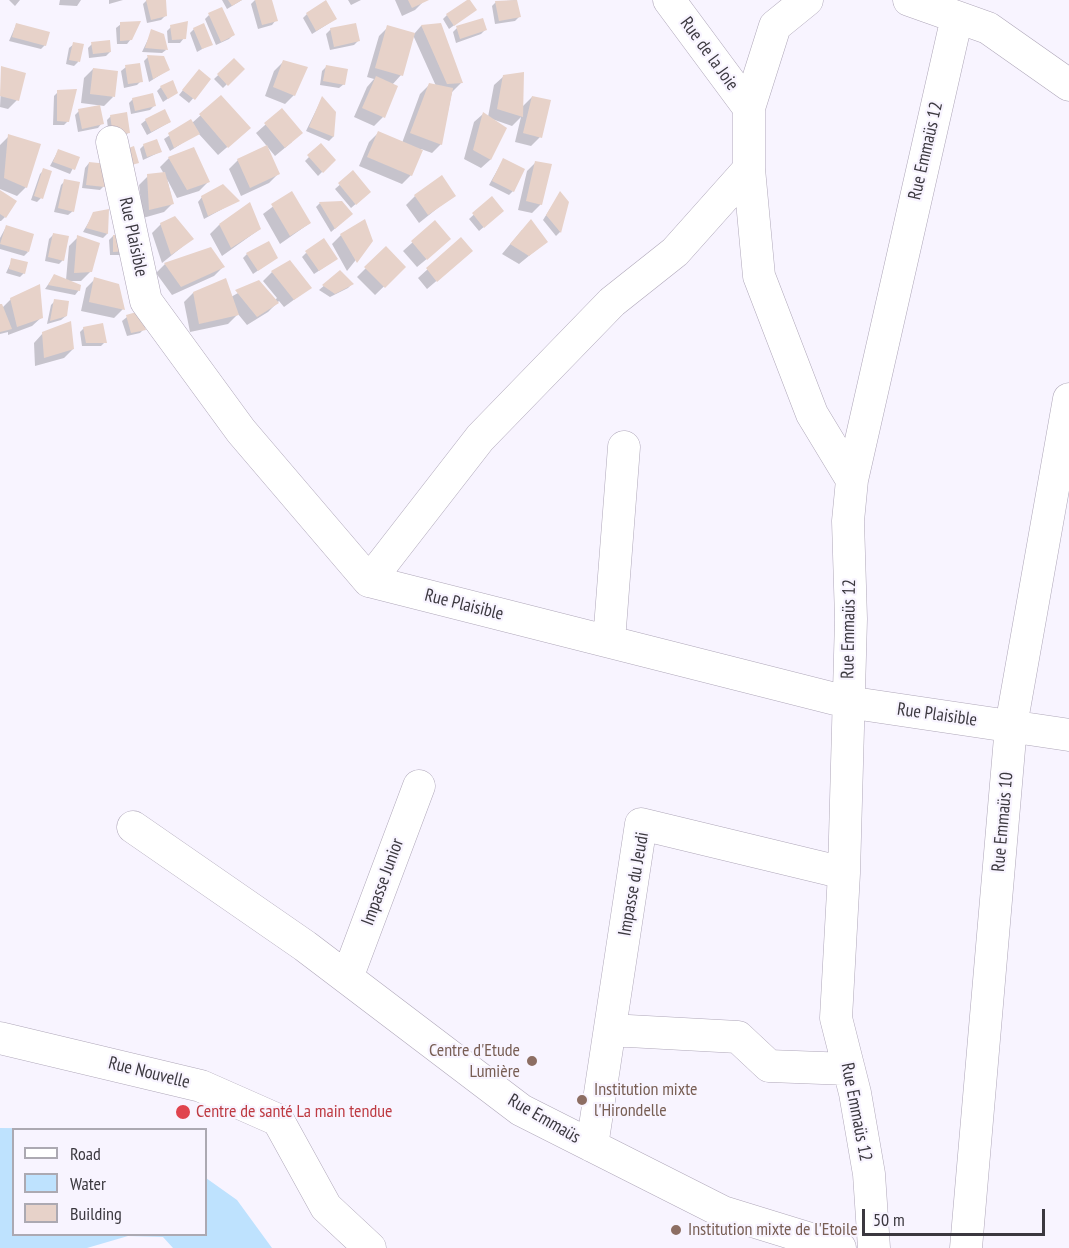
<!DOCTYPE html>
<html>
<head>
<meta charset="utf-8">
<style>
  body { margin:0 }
  #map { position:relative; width:1069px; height:1248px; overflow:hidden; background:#f8f4ff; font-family:"PT Sans Narrow",sans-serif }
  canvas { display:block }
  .legend { position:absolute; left:12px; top:1128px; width:195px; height:108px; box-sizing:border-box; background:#f8f4ff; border:2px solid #aca9b2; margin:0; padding:8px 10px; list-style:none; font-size:18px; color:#3b383f }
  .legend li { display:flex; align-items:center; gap:12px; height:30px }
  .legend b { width:30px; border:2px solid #aca9b2 }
  .scale { position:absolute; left:862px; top:1209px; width:183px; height:27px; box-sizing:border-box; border:3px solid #3b383f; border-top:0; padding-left:8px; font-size:18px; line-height:21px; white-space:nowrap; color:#3b383f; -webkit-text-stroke:4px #f8f4ff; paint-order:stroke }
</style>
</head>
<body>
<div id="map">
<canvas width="1069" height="1248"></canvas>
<ul class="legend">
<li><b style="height:8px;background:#fff"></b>Road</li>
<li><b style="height:16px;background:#bee2fe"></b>Water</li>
<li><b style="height:16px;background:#e7d2c9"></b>Building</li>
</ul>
<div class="scale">50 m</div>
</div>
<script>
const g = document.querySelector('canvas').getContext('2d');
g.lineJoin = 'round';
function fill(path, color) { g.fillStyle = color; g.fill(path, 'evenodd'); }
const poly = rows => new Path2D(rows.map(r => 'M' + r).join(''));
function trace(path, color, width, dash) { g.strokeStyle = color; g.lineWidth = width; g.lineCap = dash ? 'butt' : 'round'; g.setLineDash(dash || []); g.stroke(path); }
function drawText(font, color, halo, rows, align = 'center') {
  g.font = font + ' "PT Sans Narrow",sans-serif'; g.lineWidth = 4.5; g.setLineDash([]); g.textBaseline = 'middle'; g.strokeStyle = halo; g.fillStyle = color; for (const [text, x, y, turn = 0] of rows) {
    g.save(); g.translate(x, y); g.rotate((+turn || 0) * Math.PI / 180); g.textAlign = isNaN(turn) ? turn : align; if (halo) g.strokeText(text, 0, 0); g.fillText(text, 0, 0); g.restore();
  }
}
fill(poly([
  [0,1128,111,1129,14,1130,14,1234,206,1234,206,1178,237,1200,272,1248,173,1248,163,1237,128,1236,87,1248,0,1248]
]), '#bee2fe');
fill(poly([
  [9,0,20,0,15,6],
  [60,0,81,0,77,6,59,5],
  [109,0,123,0,109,4],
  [147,0,165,0,166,15,161,20,147,23,143,4],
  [222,0,242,0,227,9],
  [255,0,271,0,276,20,272,25,258,29,251,4],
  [348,0,361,0,351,5],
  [395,0,424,0,424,1,415,10,402,16],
  [516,0,519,17,515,21,495,24,492,6,496,2],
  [475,10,449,29,443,19,447,15],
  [307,14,331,22,312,34,303,18],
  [209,15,233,35,229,39,216,45,205,19],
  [121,24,131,39,127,44,117,44,116,28],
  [16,25,45,45,41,49,9,41],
  [440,25,461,83,452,92,441,144,432,153,421,149,411,175,402,184,359,166,369,142,378,133,402,143,420,94,429,85,436,86,413,35,401,75,392,85,383,117,374,126,354,117,367,87,374,79,367,77,379,36,388,27,414,34,421,26],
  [171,27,184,38,180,43,168,43,167,31],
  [457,28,485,30,481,34,456,43,453,32],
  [194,29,211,44,197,52,190,33],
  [331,29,358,41,354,45,330,50,326,34],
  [152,31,166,50,162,53,142,52],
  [74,44,78,62,74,66,66,64,69,48],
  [92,44,110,52,106,56,89,58,88,48],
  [148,57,168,70,149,82,144,61],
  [234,60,242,69,223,88,214,79],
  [283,62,294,95,285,104,265,96,274,71],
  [126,67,141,81,137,85,124,88,121,71],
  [326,67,344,84,339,88,320,85,322,71],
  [2,68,17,100,8,109,0,107],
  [93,69,113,97,104,106,81,103,84,78],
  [195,75,209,80,189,103,179,95],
  [504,76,521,108,532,97,540,137,531,146,515,142,521,117,512,126,492,119,505,129,490,160,481,168,464,159,474,122,483,114,488,117,494,85],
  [161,87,176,93,163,102,157,91],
  [58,92,68,121,64,125,53,125,54,96],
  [221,97,240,136,218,155,198,133,170,151,164,139,191,121,192,123],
  [322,98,335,112,333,137,329,141,306,131],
  [133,99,154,106,150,110,131,114,129,103],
  [282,110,292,142,275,156,256,133],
  [79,111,102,123,98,128,78,132,75,115],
  [111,116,129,132,125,136,109,138,107,120],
  [146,120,170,122,147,135,141,124],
  [9,136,26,187,17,196,0,189,0,145],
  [144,145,160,152,143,160,140,149],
  [321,145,334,160,318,176,305,161],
  [58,151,78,158,70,174,50,166],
  [169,158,208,182,199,191,177,198,167,179,173,203,164,212,143,218,139,185,148,176,164,174,160,167],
  [238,160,278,174,269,183,241,196,229,169],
  [503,160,513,191,509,195,489,185],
  [536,162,541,204,532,213,518,210,527,171],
  [89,163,104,186,100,190,82,188,85,168],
  [44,170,41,198,37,202,31,200,40,174],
  [353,173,365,196,351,208,335,189],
  [65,181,73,211,68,215,54,212,61,185],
  [291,193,310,223,280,244,263,214],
  [560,193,567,202,560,232,556,236,543,220],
  [0,194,5,217,1,221,0,221],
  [454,195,419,223,406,205,415,196],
  [202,197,237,201,204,219,198,202],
  [492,198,498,215,479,231,469,219],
  [320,203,347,218,331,232,316,207],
  [107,211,107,234,103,238,83,232,94,213],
  [435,222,440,248,417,267,403,251],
  [161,224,192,239,162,263,152,233],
  [219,225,260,229,222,256,210,234],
  [6,227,28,252,24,256,0,249,0,238],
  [522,230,546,242,519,264,502,254],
  [53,235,63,260,59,264,45,261,49,239],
  [341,235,371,241,347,271,332,244],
  [113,236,121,255,110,255,109,240],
  [78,237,91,271,81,281,68,281,79,290,75,295,45,289,54,276,66,280,69,246],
  [461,239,462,259,427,289,418,278],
  [386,248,404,267,375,295,357,277],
  [306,253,332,262,314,274,302,257],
  [247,254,276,258,253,274,243,258],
  [12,260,24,273,20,277,6,273],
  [165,264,223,267,214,276,172,295,156,273],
  [272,272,310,288,284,307,279,301,268,312,247,325,238,314,228,324,190,332,184,302,193,293,231,297,259,281,275,300,277,298,263,281],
  [340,272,352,284,348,288,330,297,319,290],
  [95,279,123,309,114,318,81,311,86,288],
  [11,299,42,317,32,326,8,335,8,332,0,334,0,306,2,308],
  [55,301,66,316,61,320,47,324,51,305],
  [127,317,144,329,140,333,127,336,122,321],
  [84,328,105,342,101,346,82,346,80,332],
  [43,333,73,349,64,358,35,366,34,343]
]), '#0003');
fill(poly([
  [146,0,166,0,167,16,151,20],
  [228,0,242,0,232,6],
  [255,0,272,0,278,21,262,25],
  [326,0,337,19,316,31,306,13],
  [408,0,429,0,412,8],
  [467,0,470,0,477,10,454,26,446,14],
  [517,0,521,17,499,21,495,1],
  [222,7,235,35,221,42,208,13],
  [483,18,487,30,460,39,456,26],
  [141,21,132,40,120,41,120,22],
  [188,21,186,39,172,40,170,25],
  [16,23,50,32,46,46,12,37],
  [204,23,213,45,202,49,193,28],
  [356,23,360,41,334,47,330,28],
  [441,23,463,83,447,84,421,25],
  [387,25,415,33,403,76,375,68],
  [151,29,164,34,168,50,145,48],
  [110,40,111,52,93,54,91,42],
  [73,42,84,44,80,62,69,60],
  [147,55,164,56,170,70,153,79],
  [234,58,245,69,228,86,217,74],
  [283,60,308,67,295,96,273,87],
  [140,63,143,82,128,84,125,65],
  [326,65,348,69,345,85,323,81],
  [1,66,26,73,19,101,0,96],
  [93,68,118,71,115,97,90,94],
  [199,69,211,79,195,100,182,90],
  [524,72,523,117,497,109,503,75],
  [376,76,398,86,385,118,362,108],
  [173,80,178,93,168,99,160,86],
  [429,83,453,88,442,145,410,133],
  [77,89,69,122,57,121,57,90],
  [153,93,156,106,135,111,132,98],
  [221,95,251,128,228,148,199,114],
  [322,96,336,112,334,137,309,127],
  [532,96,551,100,542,138,523,133],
  [100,105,104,124,82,129,78,109],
  [282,108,303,133,285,148,264,123],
  [165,109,171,122,151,132,145,119],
  [127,112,130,133,113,135,110,115],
  [483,112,507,128,491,160,473,150],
  [191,119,200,134,174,148,168,133],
  [378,131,423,150,412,176,367,157],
  [8,134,41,144,27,188,4,178],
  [157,139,162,152,147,157,143,144],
  [321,143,336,160,323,173,307,155],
  [267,145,280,174,250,188,237,159],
  [134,146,139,163,124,167,120,151],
  [194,147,210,182,187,190,168,157],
  [58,149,80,157,75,170,53,162],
  [503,158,525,169,514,192,492,181],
  [535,161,552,164,542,205,526,201],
  [89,162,108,164,105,187,86,185],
  [43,168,52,171,43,199,34,196],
  [353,170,371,192,356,205,338,183],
  [165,172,174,204,149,210,147,174],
  [442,175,456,196,428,215,414,195],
  [64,179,80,182,74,212,58,208],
  [223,184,240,201,208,216,201,196],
  [0,190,17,201,6,218,0,214],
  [292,191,311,223,290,236,271,204],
  [560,191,569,202,561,233,546,215],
  [492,196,504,211,484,228,472,213],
  [342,201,353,214,335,229,319,202],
  [250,202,261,229,231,248,219,224],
  [109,209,108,234,86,228,93,212],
  [175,216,194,239,171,255,160,223],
  [365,219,373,241,357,263,340,234],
  [531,219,548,242,529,256,510,244],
  [435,220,451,239,427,260,411,241],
  [6,225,34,234,29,252,0,244],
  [53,233,69,236,64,261,48,257],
  [126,234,126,251,113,252,113,235],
  [77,235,100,243,92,272,74,273],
  [461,237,473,251,437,282,426,268],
  [324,238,338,259,319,271,305,251],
  [269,241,278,258,258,271,246,253],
  [386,246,406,267,385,288,364,267],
  [211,247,225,267,181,287,164,263],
  [11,258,28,262,25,274,9,269],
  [290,260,312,288,294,300,271,271],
  [340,270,354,284,335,294,322,285],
  [54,274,81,285,80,291,48,285],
  [94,277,119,284,125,310,89,302],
  [226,278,239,315,199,324,193,292],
  [259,280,279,303,257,317,235,290],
  [40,284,43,318,17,327,10,298],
  [54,299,69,301,67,316,50,321],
  [0,304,2,304,12,329,0,332],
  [140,311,146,330,131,333,126,315],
  [71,321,74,349,44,358,42,332],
  [103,323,107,343,86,343,83,327]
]), '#e7d2c9');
const minor = poly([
  [669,0,749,108],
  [807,0,775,26,749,108,749,169,759,276,812,414,852,480],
  [909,0,988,28,1069,85],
  [112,142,146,301,241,431,369,581,847,702,1069,735],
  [369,581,480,438,612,302,675,252,749,169],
  [609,641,624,447],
  [133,827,305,946,521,1110,723,1212,840,1248],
  [347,978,419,786],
  [610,1030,738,1037,769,1066,849,1069],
  [0,1038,201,1086,278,1120,326,1207,370,1248],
  [592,1146,641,824,844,873],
  [874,1248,869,1174,855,1093,836,1018,844,873,851,619,848,521,852,480,957,17],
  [966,1248,1011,726,1069,399]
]);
trace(minor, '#afa7b9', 33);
trace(minor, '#fff', 32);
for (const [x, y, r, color] of [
  [532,1061,6,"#8d6e63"],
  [582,1100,6,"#8d6e63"],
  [183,1112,8,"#e0444e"],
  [676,1230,6,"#8d6e63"]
]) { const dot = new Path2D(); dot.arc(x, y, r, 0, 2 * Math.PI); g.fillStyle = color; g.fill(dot); trace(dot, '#f8f4ff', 2); }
drawText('18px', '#3b383f', '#f8f4ff', [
  ["Rue de la Joie",709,54,54],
  ["Rue Emmaüs 12",926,151,-77],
  ["Rue Plaisible",133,237,78],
  ["Rue Plaisible",464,605,14],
  ["Rue Emmaüs 12",849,629,-89],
  ["Rue Plaisible",937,715,8],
  ["Rue Emmaüs 10",1003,822,-85],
  ["Impasse Junior",383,882,-70],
  ["Impasse du Jeudi",634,884,-80],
  ["Rue Nouvelle",149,1073,14],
  ["Rue Emmaüs 12",856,1112,79],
  ["Rue Emmaüs",544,1119,30]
]);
drawText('18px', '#785e54', '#f8f4ff', [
  ["Centre d'Etude",520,1051,"right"],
  ["Lumière",520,1072,"right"],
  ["Institution mixte",594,1090],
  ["l'Hirondelle",594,1111],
  ["Institution mixte de l'Etoile",688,1230]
], 'left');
drawText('18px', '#be3a42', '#f8f4ff', [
  ["Centre de santé La main tendue",196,1112]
], 'left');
</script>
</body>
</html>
